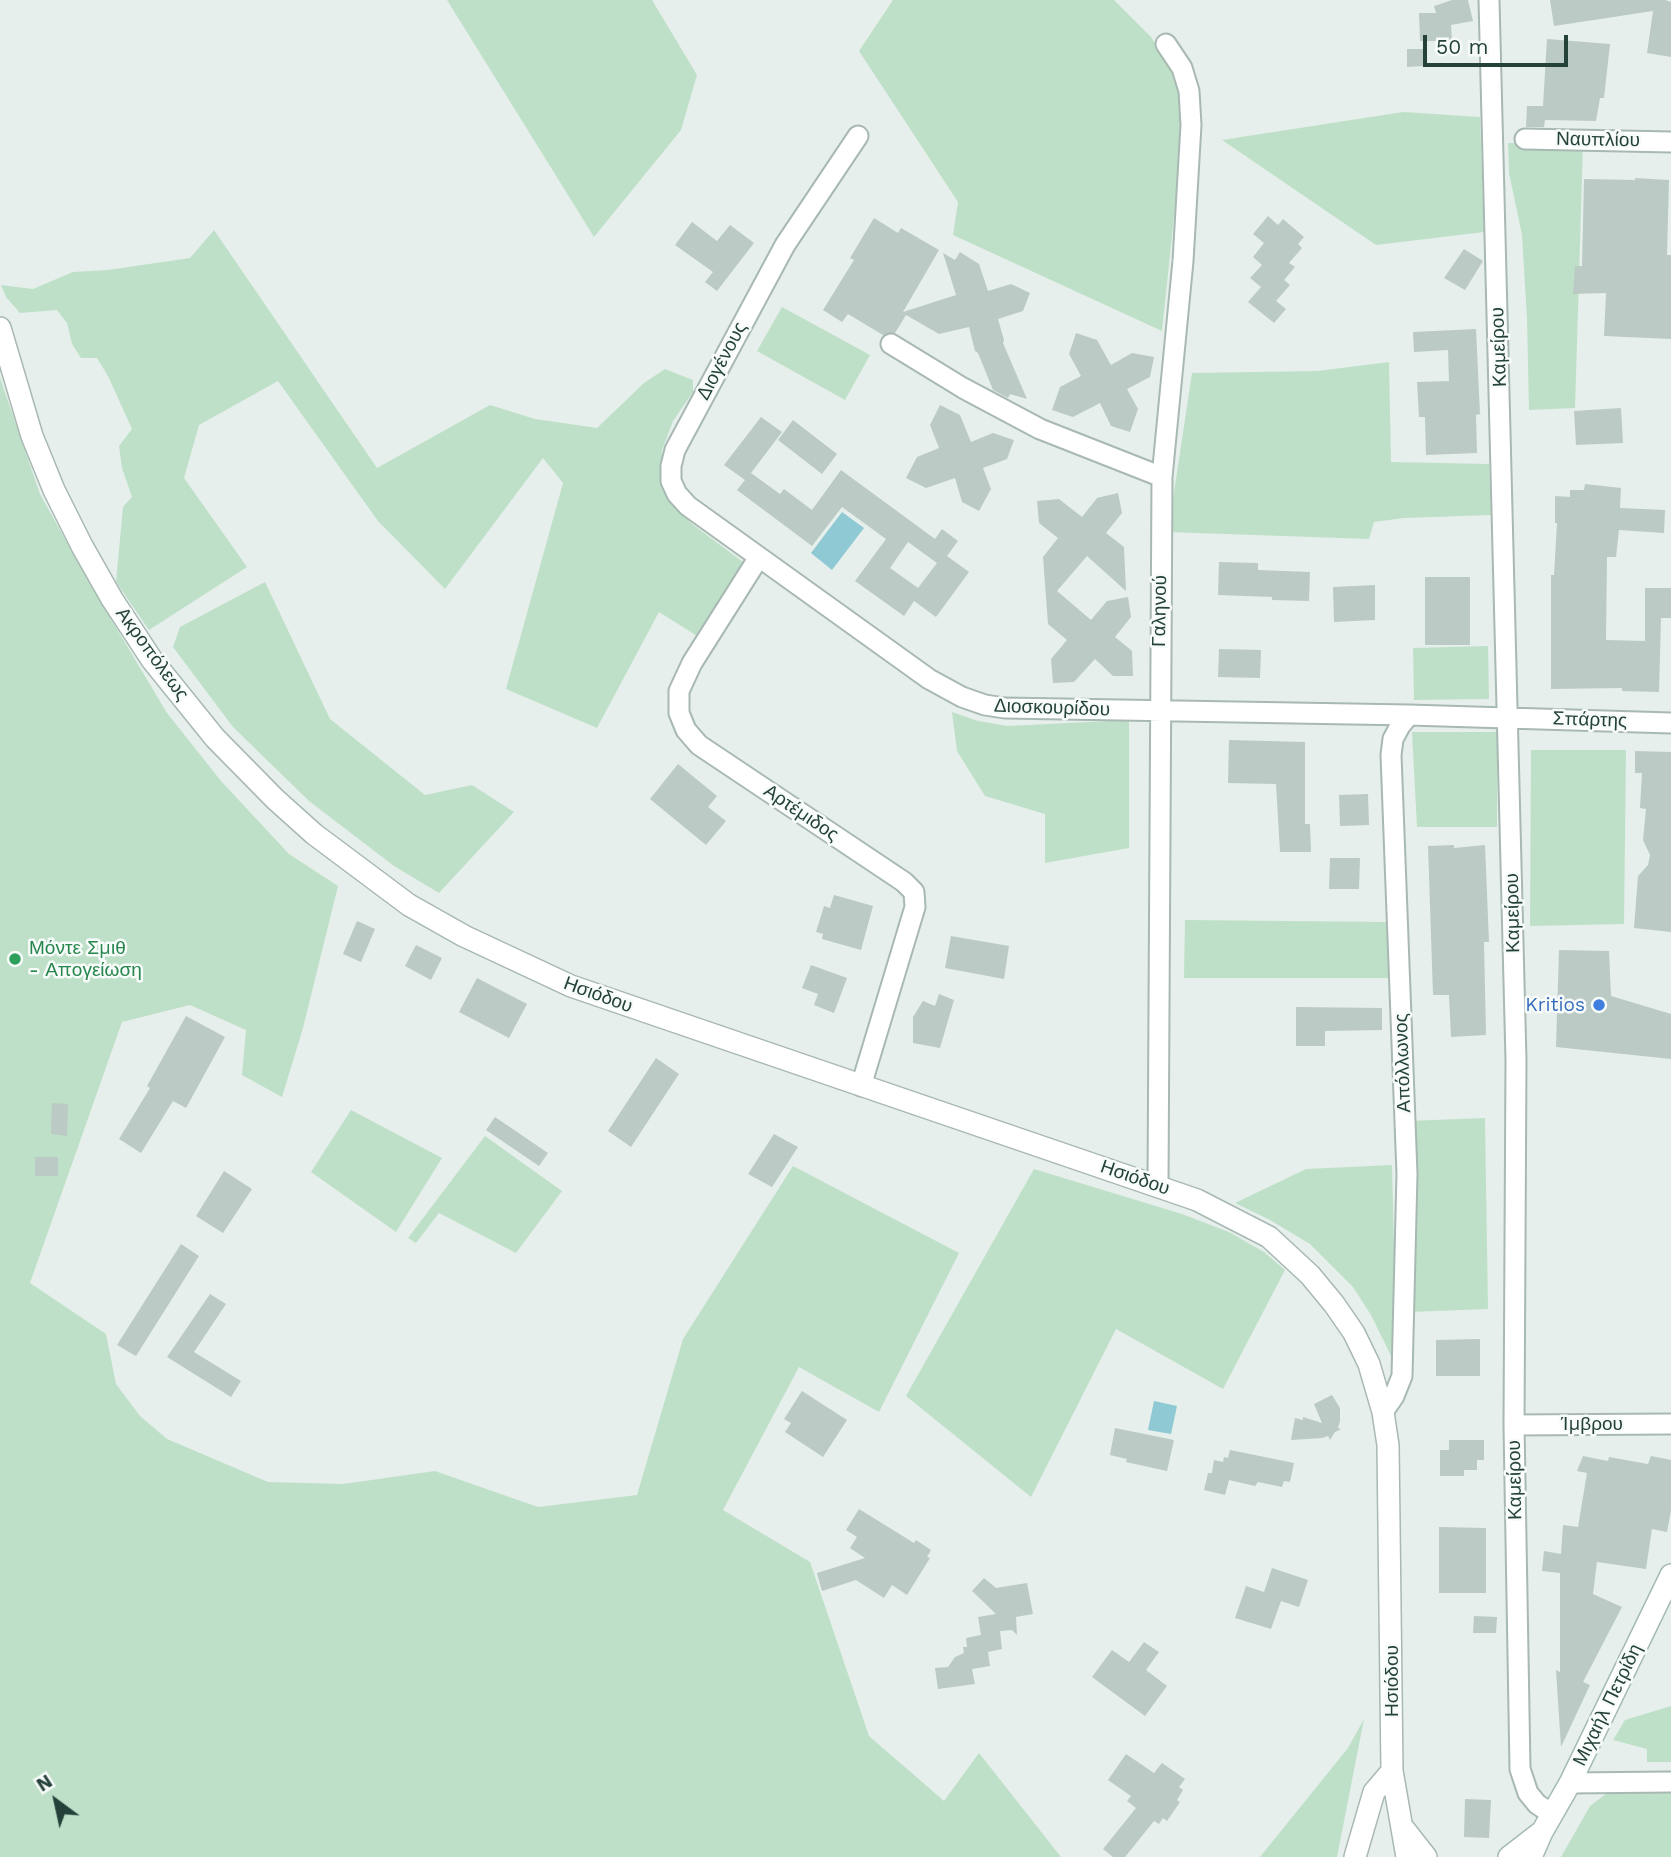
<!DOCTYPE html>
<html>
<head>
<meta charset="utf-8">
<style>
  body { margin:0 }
  #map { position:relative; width:1671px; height:1857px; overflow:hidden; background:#e6efeb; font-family:"Work Sans",sans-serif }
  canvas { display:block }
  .north { position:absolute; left:21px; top:1766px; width:70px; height:70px; -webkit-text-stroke:5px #f7fbf9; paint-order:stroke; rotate:327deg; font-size:19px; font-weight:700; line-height:28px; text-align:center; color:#24423a }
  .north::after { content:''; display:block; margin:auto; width:24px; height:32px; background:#24423a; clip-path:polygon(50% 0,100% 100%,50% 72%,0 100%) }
  .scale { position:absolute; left:1423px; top:35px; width:145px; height:32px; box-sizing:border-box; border:4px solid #24423a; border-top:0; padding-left:9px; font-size:21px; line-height:24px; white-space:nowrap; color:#24423a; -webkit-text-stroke:5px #f7fbf9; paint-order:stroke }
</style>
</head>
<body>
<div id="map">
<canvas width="1671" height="1857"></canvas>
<div class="north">N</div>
<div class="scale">50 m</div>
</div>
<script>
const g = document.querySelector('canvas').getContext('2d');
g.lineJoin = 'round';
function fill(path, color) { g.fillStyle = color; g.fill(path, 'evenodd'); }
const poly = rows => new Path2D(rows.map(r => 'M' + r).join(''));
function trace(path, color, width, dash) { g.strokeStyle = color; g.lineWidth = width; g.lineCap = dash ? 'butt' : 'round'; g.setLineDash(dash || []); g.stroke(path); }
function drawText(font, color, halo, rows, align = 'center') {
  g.font = font + ' "Work Sans",sans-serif'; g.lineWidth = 5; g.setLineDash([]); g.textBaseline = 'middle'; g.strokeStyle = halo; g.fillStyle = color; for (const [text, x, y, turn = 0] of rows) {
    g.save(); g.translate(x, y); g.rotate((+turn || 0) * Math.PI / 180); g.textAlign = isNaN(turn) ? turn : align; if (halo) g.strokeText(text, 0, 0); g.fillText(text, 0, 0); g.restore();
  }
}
fill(poly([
  [447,0,652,0,697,75,681,130,594,237],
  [893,0,1114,0,1151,37,1187,93,1162,331,953,235,958,202,859,51],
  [1403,112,1480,117,1484,232,1376,245,1222,140],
  [1508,143,1583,144,1575,408,1529,410,1527,319,1522,235,1509,173],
  [214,230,377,468,490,405,535,419,597,428,644,383,665,369,693,380,693,392,673,421,662,450,662,473,680,511,692,524,751,568,702,639,659,612,597,728,506,689,563,483,543,458,445,589,378,521,278,381,199,425,184,478,247,567,149,630,116,582,123,507,132,497,122,468,119,446,132,429,108,376,97,358,81,358,72,344,67,323,57,310,20,313,6,297,1,285,33,289,73,272,108,270,190,258],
  [782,307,870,355,845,400,757,351],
  [1389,362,1391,462,1489,464,1491,515,1404,518,1374,522,1369,539,1168,532,1192,373,1318,371],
  [0,378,40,494,90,584,167,713,221,781,289,854,338,886,303,1028,282,1097,242,1075,246,1030,190,1005,122,1022,30,1283,106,1334,116,1384,140,1416,167,1439,268,1482,343,1484,435,1471,538,1507,637,1495,683,1339,793,1166,959,1253,879,1412,799,1367,723,1510,810,1562,869,1736,944,1801,979,1753,1061,1857,0,1857],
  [265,582,330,719,425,795,472,785,514,812,439,893,394,866,309,801,233,727,173,647,180,627],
  [1488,646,1489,699,1414,700,1413,648],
  [952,712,978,721,1008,726,1129,720,1129,848,1045,863,1045,814,985,796,957,751],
  [1412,732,1497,732,1497,827,1417,827],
  [1531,750,1626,750,1624,924,1530,926],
  [1185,920,1389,922,1394,978,1184,978],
  [351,1110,442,1158,396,1232,311,1172],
  [1485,1118,1488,1309,1410,1312,1408,1121],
  [485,1136,562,1191,516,1253,439,1213,416,1243,408,1238],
  [1392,1165,1397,1368,1371,1315,1353,1287,1310,1244,1270,1220,1235,1203,1306,1169],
  [1034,1169,1182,1214,1229,1232,1264,1252,1285,1270,1223,1389,1116,1329,1031,1497,906,1396],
  [1671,1706,1671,1762,1647,1762,1647,1749,1613,1740,1625,1720],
  [1364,1719,1337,1857,1260,1857,1348,1748],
  [1615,1787,1671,1789,1671,1857,1561,1857,1590,1806]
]), '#bfe0c8');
fill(poly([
  [842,512,864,528,832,570,811,553],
  [1154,1401,1177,1406,1171,1434,1148,1430]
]), '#8ec9d4');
fill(poly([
  [1452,0,1468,0,1473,21,1451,25,1452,41,1420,41,1419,13,1436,13,1434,6],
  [1550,0,1665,0,1671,2,1671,57,1647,53,1653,11,1554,26],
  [1547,39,1610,44,1604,98,1600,98,1596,121,1545,120,1544,127,1526,127,1527,106,1543,106],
  [1407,49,1423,49,1423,66,1407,67],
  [1635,178,1669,180,1667,255,1671,255,1671,339,1604,336,1606,293,1573,294,1575,266,1582,266,1584,179,1635,180],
  [1268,216,1278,225,1283,219,1304,237,1298,244,1302,248,1289,263,1295,267,1284,280,1290,285,1276,301,1286,309,1274,323,1248,302,1261,287,1250,278,1262,265,1253,257,1264,243,1253,234],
  [874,218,898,233,901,228,939,250,903,312,956,295,943,253,955,260,960,252,979,264,988,291,1011,284,1030,293,1023,311,998,319,1004,340,1003,343,1027,399,1010,394,1008,398,993,390,978,353,975,351,969,327,939,334,906,315,895,333,883,335,848,314,842,322,823,310,854,260,850,258],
  [692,222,717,241,730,225,754,243,717,291,705,282,713,272,675,245],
  [1464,249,1483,261,1465,290,1444,278],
  [1476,329,1480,414,1476,415,1477,453,1426,455,1425,417,1419,417,1417,382,1449,381,1448,350,1414,352,1413,332],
  [1076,333,1097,340,1111,365,1132,353,1154,357,1150,377,1127,389,1138,409,1130,432,1111,426,1100,403,1073,417,1052,410,1060,387,1081,376,1069,354],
  [940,405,960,415,971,442,993,433,1014,440,1007,459,983,468,991,489,979,511,962,502,955,478,926,488,906,478,917,457,939,448,930,425],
  [1621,408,1623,443,1576,445,1574,411],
  [761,417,782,432,751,473,780,494,784,489,812,510,841,470,935,539,942,529,958,541,947,556,969,572,936,617,914,601,904,616,855,581,886,539,842,507,812,546,737,490,745,480,724,465],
  [908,542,937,563,918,588,890,568],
  [793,420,837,454,822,474,778,440],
  [1585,484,1621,488,1620,508,1665,510,1664,533,1619,530,1616,557,1607,557,1606,640,1645,641,1645,588,1671,588,1671,618,1661,618,1659,692,1622,691,1622,688,1551,689,1551,575,1554,575,1557,523,1555,523,1555,496,1570,497,1570,490,1584,490],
  [1118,493,1122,513,1106,533,1124,547,1126,591,1087,556,1057,591,1091,620,1107,601,1128,597,1131,617,1115,637,1132,651,1133,676,1113,676,1095,659,1074,682,1053,683,1051,659,1067,640,1048,624,1043,557,1058,538,1039,523,1037,501,1059,499,1082,517,1097,498],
  [1219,562,1258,563,1258,570,1310,572,1309,601,1272,600,1272,597,1218,595],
  [1425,577,1470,577,1470,645,1425,645],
  [1375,585,1375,620,1334,622,1333,587],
  [1219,649,1261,650,1260,678,1218,677],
  [1229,740,1305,742,1305,824,1310,824,1311,852,1280,852,1276,784,1228,783],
  [1635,751,1671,752,1671,932,1634,928,1638,876,1648,865,1650,855,1643,840,1646,809,1640,808,1642,773,1635,773],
  [678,764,717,796,708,807,726,821,706,845,650,799],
  [1368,794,1369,825,1340,826,1339,795],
  [1454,845,1454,848,1485,845,1489,942,1484,942,1486,1035,1451,1037,1449,995,1433,995,1428,846],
  [1330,858,1360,858,1359,889,1329,889],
  [834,895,873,906,861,950,822,939,823,934,816,932,824,906,830,908],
  [357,921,375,929,361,962,343,954],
  [951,936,1009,946,1004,979,945,968],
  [416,945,442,958,431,980,405,966],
  [1559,950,1609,951,1611,996,1671,1014,1671,1059,1556,1047],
  [811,965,847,978,834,1013,814,1005,818,994,802,988],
  [477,978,527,1004,509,1038,459,1012],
  [939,994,954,1000,940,1048,913,1043,913,1017,923,1001,935,1006],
  [1296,1007,1382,1008,1382,1030,1325,1031,1325,1046,1296,1046],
  [186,1016,225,1037,186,1108,173,1101,141,1153,119,1139,150,1088,147,1086],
  [656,1058,679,1074,631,1147,608,1131],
  [52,1103,68,1104,67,1136,51,1134],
  [495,1117,548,1153,539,1166,486,1130],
  [774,1134,798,1147,772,1187,748,1174],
  [35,1157,58,1157,58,1176,35,1176],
  [224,1171,252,1189,223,1233,196,1216],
  [181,1244,199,1256,136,1356,117,1345],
  [210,1294,226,1304,194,1352,241,1381,231,1397,167,1357],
  [1480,1339,1480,1376,1436,1376,1436,1340],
  [802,1391,847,1420,823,1457,785,1432,791,1423,784,1419],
  [1332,1395,1340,1408,1340,1421,1338,1428,1341,1429,1335,1432,1330,1440,1328,1436,1322,1438,1291,1440,1295,1418,1303,1420,1303,1417,1322,1423,1314,1404],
  [1115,1428,1174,1440,1167,1471,1126,1462,1127,1459,1110,1455],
  [1449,1440,1484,1440,1484,1460,1477,1460,1477,1470,1464,1470,1464,1476,1440,1476,1440,1450,1449,1450],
  [1230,1450,1294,1463,1290,1482,1284,1481,1282,1487,1258,1482,1255,1486,1229,1480,1225,1495,1204,1490,1208,1473,1212,1473,1214,1460,1223,1462,1224,1457,1228,1458],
  [1583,1456,1608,1461,1609,1457,1648,1464,1651,1456,1671,1460,1671,1510,1667,1532,1652,1529,1646,1569,1597,1562,1593,1594,1622,1607,1583,1682,1590,1685,1561,1747,1556,1670,1560,1672,1560,1573,1542,1571,1544,1551,1561,1554,1563,1525,1578,1527,1587,1473,1577,1471],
  [859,1509,914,1543,916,1540,931,1550,927,1557,930,1558,907,1595,892,1585,884,1598,856,1580,822,1591,817,1573,865,1558,850,1548,857,1537,846,1530],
  [1439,1527,1486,1528,1486,1593,1439,1593],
  [1272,1568,1308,1580,1299,1607,1281,1601,1271,1629,1235,1618,1246,1586,1264,1592],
  [984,1578,996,1588,1027,1583,1033,1614,1016,1617,1017,1635,1012,1630,1000,1631,1002,1649,988,1652,990,1666,972,1669,975,1684,938,1689,935,1668,948,1667,955,1657,964,1653,963,1647,967,1647,966,1638,981,1635,978,1617,996,1614,972,1591],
  [1474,1616,1497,1617,1496,1633,1473,1633],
  [1144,1642,1159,1652,1146,1670,1167,1686,1145,1716,1092,1677,1112,1650,1129,1662],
  [1126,1754,1154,1773,1162,1763,1185,1779,1179,1787,1183,1790,1177,1800,1180,1802,1167,1821,1163,1818,1159,1824,1154,1821,1125,1857,1113,1857,1103,1849,1136,1808,1127,1801,1131,1796,1108,1780],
  [1465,1799,1491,1800,1489,1838,1464,1837]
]), '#bbcac4');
const minor = poly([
  [1489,0,1516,1060,1514,1425,1520,1769,1528,1793,1537,1804,1552,1814],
  [858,136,785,245,675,450,671,466,671,481,677,494,688,506,929,679,962,697,985,705,1005,708,1409,715,1671,723],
  [1525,139,1671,142],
  [891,344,963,388,1040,429,1162,477],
  [759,557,692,663,679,691,679,713,686,730,699,745,904,882,914,892,915,907,861,1086],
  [1158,1185,1162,477,1183,261,1191,125,1189,91,1182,68,1166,44],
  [1383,1412,1394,1396,1402,1376,1407,1174,1391,755,1393,739,1400,726,1409,715],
  [1514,1425,1671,1424],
  [1570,1783,1671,1782]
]);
const tertiary = poly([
  [0,328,32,436,54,490,82,546,112,599,152,660,215,738,275,799,314,834,409,905,464,936,571,986,1197,1200,1269,1237,1310,1275,1334,1304,1354,1333,1369,1364,1383,1412,1388,1445,1392,1771,1407,1857],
  [1404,1829,1426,1857],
  [1355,1857,1374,1792,1392,1771]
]);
const secondary = poly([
  [1509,1857,1540,1833],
  [1531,1857,1542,1832,1570,1783,1671,1575]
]);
trace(minor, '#a8b8b2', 23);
trace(tertiary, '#a8b8b2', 24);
trace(secondary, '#a4bbb3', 24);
trace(minor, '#fff', 19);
trace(tertiary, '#fff', 21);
trace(secondary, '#fff', 21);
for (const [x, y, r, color] of [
  [15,959,7,"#2e9e5b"],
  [1599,1005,7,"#3f7fe0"]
]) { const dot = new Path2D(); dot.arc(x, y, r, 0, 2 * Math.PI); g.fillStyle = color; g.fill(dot); trace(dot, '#f7fbf9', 2.5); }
drawText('19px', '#24423a', '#f7fbf9', [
  ["Ναυπλίου",1598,140,1],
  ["Καμείρου",1499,347,-92],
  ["Διογένους",722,361,-62],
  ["Γαληνού",1160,611,-89],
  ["Ακροπόλεως",152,654,54],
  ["Διοσκουρίδου",1052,708,2],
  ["Σπάρτης",1590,720,2],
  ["Αρτέμιδος",801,813,34],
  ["Καμείρου",1513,913,-91],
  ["Ησιόδου",598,995,20],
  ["Απόλλωνος",1403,1063,-92],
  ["Ησιόδου",1135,1178,19],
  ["Ίμβρου",1592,1424],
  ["Καμείρου",1515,1480,-91],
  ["Ησιόδου",1392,1681,-90],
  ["Μιχαήλ Πετρίδη",1608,1705,-64]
]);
drawText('19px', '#27864d', '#f7fbf9', [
  ["Μόντε Σμιθ",29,948],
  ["- Απογείωση",29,970]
], 'left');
drawText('19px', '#366cbe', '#f7fbf9', [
  ["Kritios",1585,1005]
], 'right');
</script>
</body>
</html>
